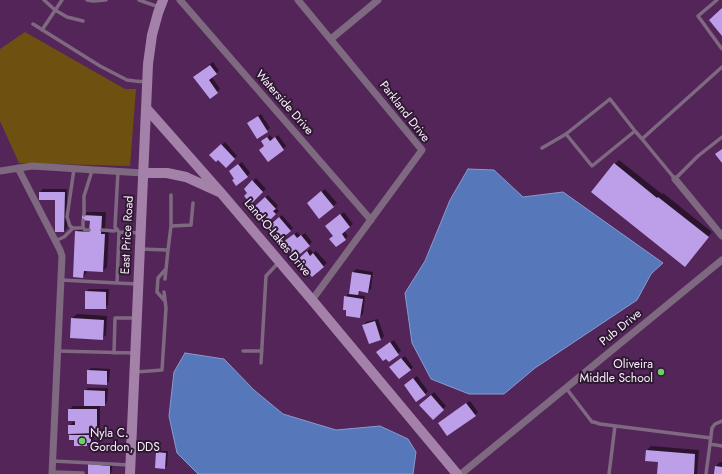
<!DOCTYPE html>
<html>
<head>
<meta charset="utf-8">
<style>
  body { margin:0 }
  canvas { display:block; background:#532559 }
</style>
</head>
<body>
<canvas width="722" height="474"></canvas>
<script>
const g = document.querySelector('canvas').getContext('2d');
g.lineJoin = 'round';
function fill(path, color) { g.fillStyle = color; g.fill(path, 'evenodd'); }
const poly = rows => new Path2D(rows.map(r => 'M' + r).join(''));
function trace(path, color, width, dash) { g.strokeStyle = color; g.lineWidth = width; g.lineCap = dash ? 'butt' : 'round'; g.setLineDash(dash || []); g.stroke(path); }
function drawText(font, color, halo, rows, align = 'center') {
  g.font = font + ' Jost,sans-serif'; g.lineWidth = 4; g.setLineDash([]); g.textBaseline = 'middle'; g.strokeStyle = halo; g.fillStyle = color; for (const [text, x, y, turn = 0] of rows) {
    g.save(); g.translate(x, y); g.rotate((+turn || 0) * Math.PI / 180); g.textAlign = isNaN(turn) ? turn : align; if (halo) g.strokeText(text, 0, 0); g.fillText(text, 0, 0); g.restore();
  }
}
fill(poly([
  [25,32,125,89,136,89,130,166,19,163,0,121,0,49]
]), '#6e5111');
const water = poly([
  [468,169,494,170,523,197,563,192,663,263,651,274,637,300,535,368,504,394,469,394,431,379,412,343,405,293,425,261,450,200,468,169],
  [185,353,224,359,254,390,283,414,336,430,380,426,408,439,416,452,413,474,198,474,177,453,169,416,174,372,185,353]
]);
fill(water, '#5678bb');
trace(water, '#889bcf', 1);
fill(poly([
  [213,62,219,71,212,77,220,89,210,98,197,74],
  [261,114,270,128,257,137,251,120],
  [270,135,273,139,278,135,286,146,283,149,265,145,266,139],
  [225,142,237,156,226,167,219,158,210,155],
  [619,160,662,194,663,193,712,232,689,262,615,164],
  [242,162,250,173,247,176,235,178,233,168],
  [256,178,266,189,251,203,249,193,245,189],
  [43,189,67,189,67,228,64,231,56,199,40,199,40,192],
  [325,189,337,203,320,217,311,200],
  [268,195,278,206,276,208,279,211,269,219,262,210,255,207],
  [87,212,106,212,105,230,109,230,107,267,103,271,87,271,87,272,83,277,76,232,80,228,90,228,91,220,83,216],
  [344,212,353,224,344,231,348,236,345,239,330,223],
  [282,215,293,228,290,231,273,223],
  [297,232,301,236,305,233,312,242,309,245,287,240],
  [310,249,313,253,316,251,327,263,312,276,301,257],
  [356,269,373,272,371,289,368,292,361,291,357,295,365,296,363,314,360,317,345,297,348,294,350,294,353,272],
  [89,289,109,289,108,305,105,308,86,292],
  [77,314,107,316,106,335,102,339,72,318],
  [378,319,384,336,381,339,369,343,364,325,366,322],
  [394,340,401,351,389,361,381,349],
  [405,356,413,367,410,370,394,364],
  [91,368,110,369,109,381,106,384,88,371],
  [417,376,428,391,425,394,408,382],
  [88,388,108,388,107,402,104,405,100,405,100,428,96,432,94,433,94,439,87,445,75,439,70,435,73,433,69,426,73,422,76,422,69,410,73,406,85,406,85,391],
  [434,392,446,406,433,419,423,402],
  [470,401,478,412,475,415,442,420],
  [651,446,699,450,697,474,658,474,660,462,646,460,647,450],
  [159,451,168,451,167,466,165,468,156,467,157,453],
  [720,462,722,462,722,474,715,474,716,466],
  [113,463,111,474,89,474,89,465]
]), '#0007');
fill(poly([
  [722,8,722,36,709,20],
  [210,65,217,74,209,80,218,93,210,99,193,77],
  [258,116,268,132,257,139,247,123],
  [267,137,270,141,275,137,284,150,268,162,259,150,264,146,261,141],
  [221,144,235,159,226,168,218,160,216,162,209,155],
  [722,149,722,163,715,154],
  [614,163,657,198,658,197,709,237,685,267,591,192],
  [238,164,248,177,236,186,232,180,234,179,229,171],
  [252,180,263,192,251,204,244,196,247,193,244,189],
  [321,191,334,207,319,219,307,203],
  [39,192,65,192,64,232,55,232,55,200,39,200],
  [265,197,276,209,273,211,276,214,269,221,261,212,259,214,254,207],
  [340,214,350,227,342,234,346,240,336,247,329,239,333,236,325,226],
  [82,215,102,216,101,234,105,234,103,272,84,271,83,278,73,277,75,231,89,232,90,221,82,220],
  [279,217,291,231,280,240,269,226],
  [294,234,297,238,301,235,310,246,295,258,283,242],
  [307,251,310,256,313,253,324,267,312,277,297,260],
  [352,272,371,275,368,293,359,291,358,295,349,294],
  [85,291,106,292,106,309,85,309],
  [344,296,363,299,360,318,346,316,346,310,343,310],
  [71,318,104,320,103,340,70,338],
  [375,321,381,340,369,344,362,325],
  [390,342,399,355,389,362,386,359,383,361,376,352],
  [401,358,411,370,399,379,389,367],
  [87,370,107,371,107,385,87,384],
  [413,378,426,395,416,402,404,385],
  [84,390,105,391,105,406,84,406],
  [431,395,444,410,433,420,419,405],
  [466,403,476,416,447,436,438,423],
  [68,409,97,409,97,433,68,434,68,425,75,425,75,421,68,421],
  [69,435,91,435,91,443,87,443,87,446,74,446,74,440,69,440],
  [646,450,695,454,694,474,657,474,658,462,645,461],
  [156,452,166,453,165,469,155,468],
  [88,464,110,466,110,474,88,474],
  [715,466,722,467,722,474,714,474]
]), '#bc9ee9');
trace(poly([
  [44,0,55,10,67,17,83,21],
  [87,0,93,1,106,0],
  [139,0,159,7],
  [717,0,698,16,722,49],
  [33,24,100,66,127,80,135,81,147,82],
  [42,30,62,0],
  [722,67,642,139,675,179,698,156,722,137],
  [635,131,592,166,566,134,610,99,635,131,642,139],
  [542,148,566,134],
  [74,169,67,217,70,226,73,228,83,228,83,220],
  [118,171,115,227,119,232],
  [171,195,171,226,191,225,193,203],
  [84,215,84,196,91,174,91,169],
  [83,228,85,230,89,230],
  [102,230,114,231,117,229],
  [55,241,64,237,73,228],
  [140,249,168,250,165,279],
  [168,250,171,226],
  [165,270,158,278,157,292,165,301],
  [61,280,117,283],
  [137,284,117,283,119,232,140,233],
  [58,351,134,353],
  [243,351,262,351],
  [114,353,115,318,136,318],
  [261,363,266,276,279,262],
  [136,372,162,370,166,308,164,292],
  [566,388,592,422,594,422,600,424,711,438],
  [722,421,715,424,712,428,710,444,722,446],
  [99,447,130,448],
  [53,461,130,465],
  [52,472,83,473],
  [609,474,615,426],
  [706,474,710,444]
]), '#7e6981', 3.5);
trace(poly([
  [180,0,371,220],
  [298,0,422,150,312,300],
  [331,39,378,0],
  [18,168,60,250,62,256,52,474],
  [0,171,32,166,143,173],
  [675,179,722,236],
  [461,474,722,260]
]), '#7e6981', 7);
trace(poly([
  [147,109,222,194,312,300,457,474],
  [143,173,167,173,186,177,219,192],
  [130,474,148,64,152,35,158,13,163,0]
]), '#a481a8', 10);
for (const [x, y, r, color] of [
  [661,372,4,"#6ad364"],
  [82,441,4,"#6ad364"]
]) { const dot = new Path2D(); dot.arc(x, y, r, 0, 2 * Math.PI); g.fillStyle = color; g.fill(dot); trace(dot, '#2d1930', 1.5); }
drawText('12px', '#fdecff', '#2d1930', [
  ["Waterside Drive",284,103,49],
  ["Parkland Drive",404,112,52],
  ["East Price Road",128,235,-87],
  ["Land-O-Lakes Drive",277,238,50],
  ["Pub Drive",621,328,-39]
]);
drawText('12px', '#fdecff', '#2d1930', [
  ["Oliveira",653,365],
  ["Middle School",653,379],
  ["Nyla C.",90,434,"left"],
  ["Gordon, DDS",90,448,"left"]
], 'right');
</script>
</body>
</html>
